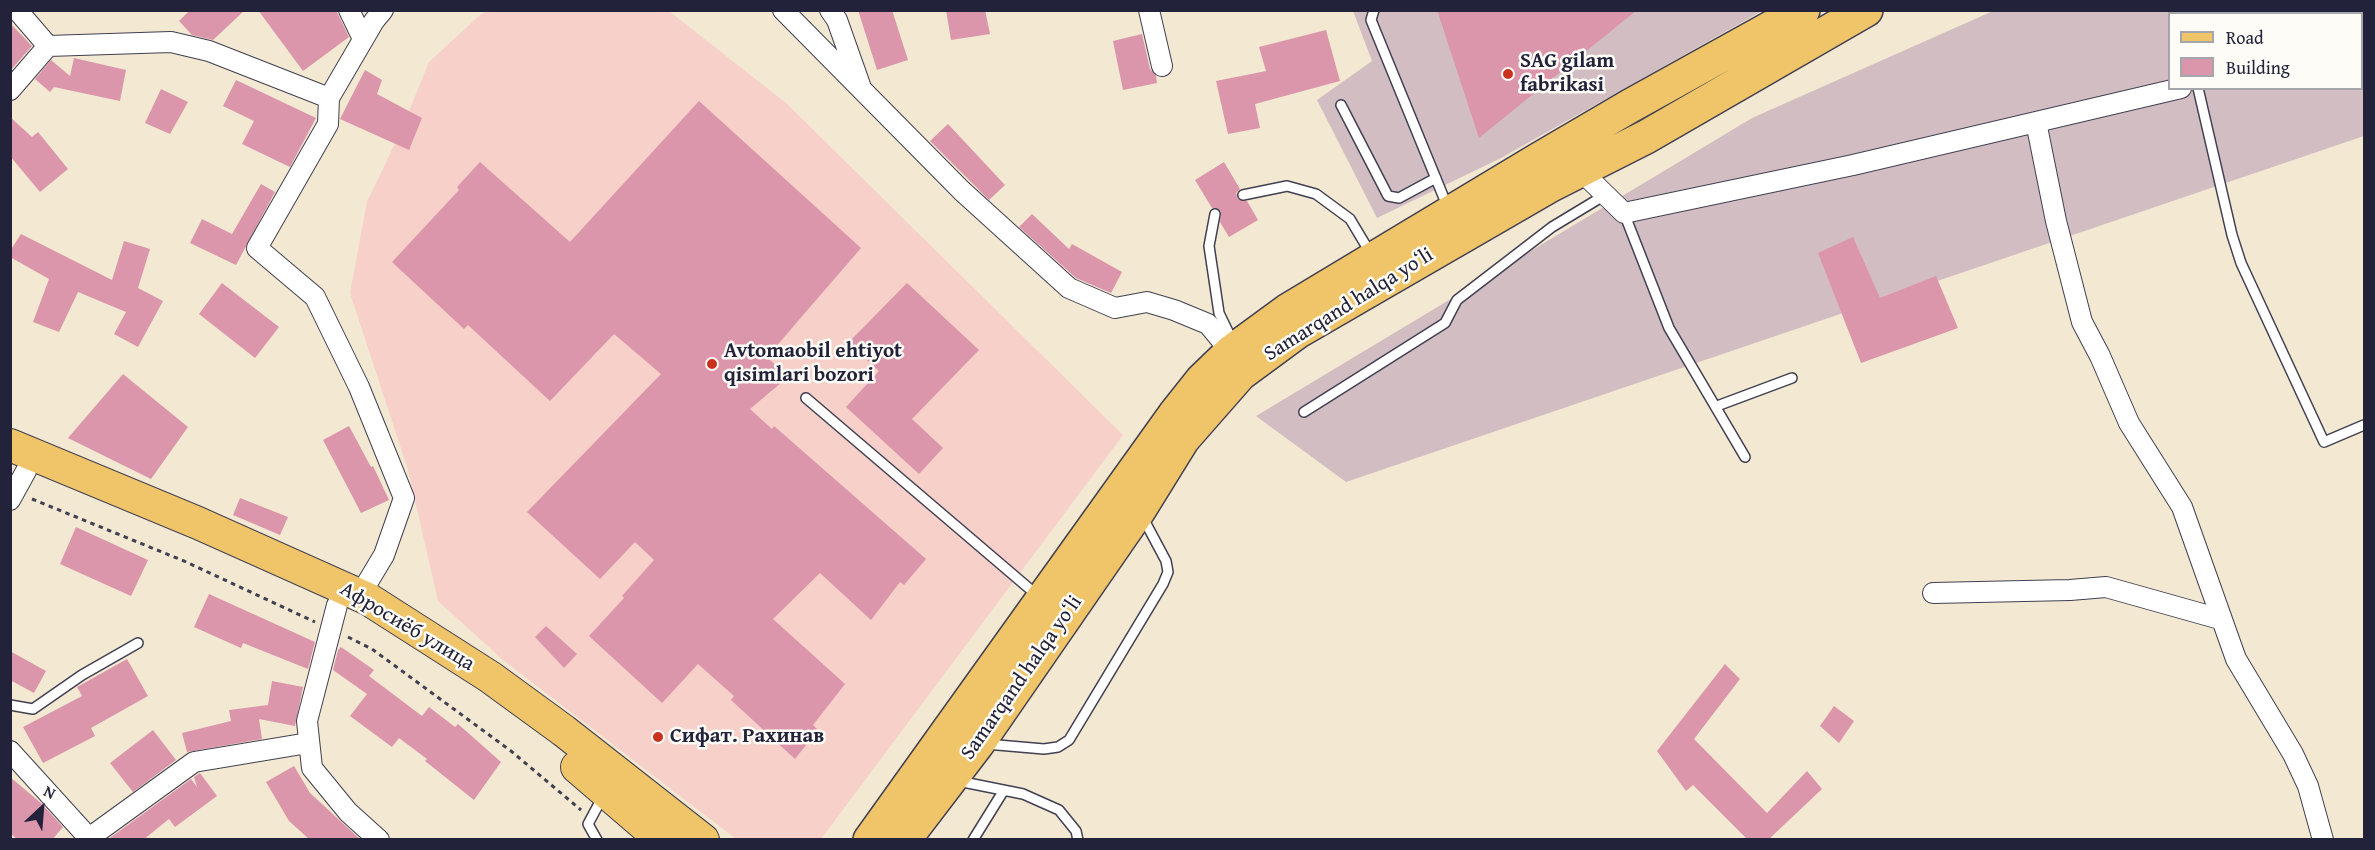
<!DOCTYPE html>
<html>
<head>
<meta charset="utf-8">
<style>
  body { margin:0 }
  #map { position:relative; width:2375px; height:850px; overflow:hidden; background:#f3e8d1; font-family:"Gentium Book Plus",serif }
  canvas { display:block }
  .frame { position:absolute; inset:0; border:12px solid #22223b; pointer-events:none }
  .legend { position:absolute; left:2168px; top:12px; width:195px; height:78px; box-sizing:border-box; background:#fdfcf7; border:2px solid #a5a5ac; margin:0; padding:8px 10px; list-style:none; font-size:18px; color:#22223b }
  .legend li { display:flex; align-items:center; gap:12px; height:30px }
  .legend b { width:30px; border:2px solid #a5a5ac }
  .north { position:absolute; left:12px; top:778px; width:60px; height:60px; -webkit-text-stroke:4px #fdfcf7; paint-order:stroke; rotate:26deg; font-size:16px; font-weight:700; line-height:24px; text-align:center; color:#22223b }
  .north::after { content:''; display:block; margin:auto; width:21px; height:27px; background:#22223b; clip-path:polygon(50% 0,100% 100%,50% 72%,0 100%) }
</style>
</head>
<body>
<div id="map">
<canvas width="2375" height="850"></canvas>
<div class="frame"></div>
<ul class="legend">
<li><b style="height:8px;background:#f0c469"></b>Road</li>
<li><b style="height:16px;background:#dc96ab"></b>Building</li>
</ul>
<div class="north">N</div>
</div>
<script>
const g = document.querySelector('canvas').getContext('2d');
g.lineJoin = 'round';
function fill(path, color) { g.fillStyle = color; g.fill(path, 'evenodd'); }
const poly = rows => new Path2D(rows.map(r => 'M' + r).join(''));
function trace(path, color, width, dash) { g.strokeStyle = color; g.lineWidth = width; g.lineCap = dash ? 'butt' : 'round'; g.setLineDash(dash || []); g.stroke(path); }
function drawText(font, color, halo, rows, align = 'center') {
  g.font = font + ' "Gentium Book Plus",serif'; g.lineWidth = 5; g.setLineDash([]); g.textBaseline = 'middle'; g.strokeStyle = halo; g.fillStyle = color; for (const [text, x, y, turn = 0] of rows) {
    g.save(); g.translate(x, y); g.rotate((+turn || 0) * Math.PI / 180); g.textAlign = isNaN(turn) ? turn : align; if (halo) g.strokeText(text, 0, 0); g.fillText(text, 0, 0); g.restore();
  }
}
fill(poly([
  [489,10,669,11,786,103,1123,435,821,839,736,839,503,660,438,601,408,470,350,293,367,202,401,131,429,62,480,15]
]), '#f7d0ca');
fill(poly([
  [1353,11,1762,11,1501,158,1377,218,1317,100,1372,61],
  [1993,11,2364,11,2364,136,1346,482,1256,416,1752,118],
  [2170,14,2362,14,2362,88,2170,88]
]), '#d2bec2');
fill(poly([
  [190,10,245,10,213,40,192,35,179,21],
  [258,10,336,10,349,37,303,71],
  [858,10,892,10,908,60,877,70],
  [946,10,985,10,990,34,951,40],
  [1437,10,1637,10,1479,138],
  [10,23,32,46,10,71],
  [1326,30,1340,81,1255,104,1260,128,1228,134,1216,81,1266,71,1259,47],
  [1142,34,1150,69,1156,76,1157,83,1123,90,1113,41],
  [74,58,126,70,120,101,54,87,50,92,35,79,51,60,70,76],
  [365,70,382,80,377,94,422,118,409,150,340,119],
  [236,80,316,118,290,167,242,144,254,121,223,106],
  [161,89,188,102,170,134,145,123],
  [699,101,861,248,767,357,788,377,750,409,772,429,774,426,926,559,904,585,900,582,871,620,820,573,773,619,845,684,813,725,818,730,795,759,731,700,734,696,698,664,662,703,589,636,624,598,622,596,654,560,635,542,600,579,527,512,661,374,614,334,550,401,468,325,464,329,392,262,459,190,457,187,480,162,570,242],
  [10,117,32,137,38,132,68,169,40,192,10,156],
  [948,124,1005,185,989,200,930,141],
  [1224,162,1240,189,1236,193,1238,199,1247,201,1258,220,1229,237,1220,222,1221,211,1217,208,1212,208,1195,180],
  [261,184,275,192,236,265,190,243,202,219,232,234],
  [1032,214,1069,249,1072,244,1122,272,1111,293,1076,278,1019,227],
  [21,234,112,280,124,241,150,249,138,288,163,301,138,347,114,334,126,312,78,292,59,332,33,322,49,279,10,257,10,251],
  [1853,237,1880,298,1936,276,1958,328,1861,363,1818,253],
  [222,283,279,327,255,358,199,314],
  [907,283,979,350,912,419,943,448,919,474,846,407,879,371,848,343],
  [123,374,188,427,151,479,68,438],
  [349,426,371,467,373,466,389,500,361,513,323,440],
  [240,498,288,517,280,535,233,515],
  [76,527,148,560,131,596,60,564],
  [209,594,315,642,308,669,243,643,241,648,194,627],
  [546,626,577,654,564,668,535,637],
  [341,647,374,670,369,676,422,716,429,707,455,727,458,724,501,762,474,800,425,761,427,759,399,738,392,747,350,716,367,694,333,670,338,650],
  [10,651,46,671,34,693,10,680],
  [127,659,148,696,91,728,95,736,43,763,23,727,82,696,77,687],
  [1725,664,1740,679,1694,739,1767,813,1807,771,1822,789,1768,840,1748,840,1693,785,1686,791,1657,751],
  [272,681,303,687,295,726,259,719,262,739,187,752,182,733,231,721,229,710,268,705],
  [1834,706,1854,721,1839,743,1820,726],
  [153,730,176,760,133,792,110,763],
  [294,766,310,793,361,840,310,840,289,821,266,782],
  [200,773,217,796,175,827,169,819,143,840,107,840,191,779,197,787,194,777],
  [10,777,41,803,63,827,52,840,18,840,10,833]
]), '#dc96ab');
const lane = poly([
  [1374,10,1371,20,1448,208],
  [2198,88,2232,235,2241,263,2324,442,2364,425],
  [1341,105,1388,196,1399,198,1436,178],
  [1243,195,1287,186,1316,194,1350,219,1371,254],
  [1624,213,1669,328,1745,457],
  [1215,214,1209,246,1219,313,1233,342],
  [806,398,1038,596],
  [1717,406,1792,378],
  [1304,412,1445,323,1457,300,1552,227,1605,195],
  [10,705,33,709,82,675,138,643],
  [986,744,1044,749,1058,747,1069,740,1163,584,1168,572,1166,561,1142,516],
  [958,781,1023,794,1059,810,1076,831,1078,840],
  [597,840,588,824,603,796],
  [973,840,1004,790]
]);
const street = poly([
  [17,10,48,46,171,42,209,51,329,98],
  [349,10,363,39],
  [783,10,962,191,1069,288,1115,308,1147,302,1174,310,1208,324,1231,352],
  [830,10,837,20,860,85],
  [1149,10,1162,66],
  [2362,47,2364,46],
  [10,90,48,46],
  [2036,122,2056,221,2082,322,2100,356,2129,423,2182,507,2236,659,2293,754,2308,786,2323,840],
  [1580,170,1624,213,1853,165,2181,88],
  [10,500,26,471],
  [1933,593,2070,590,2106,587,2220,619],
  [360,595,384,555,404,498,359,387,315,297,257,248,328,124,329,98,374,21,383,10],
  [337,605,307,721,312,768,348,812,379,840],
  [10,751,89,838,194,762,308,743]
]);
const primary = poly([
  [10,445,198,523,368,599,490,677,564,731,703,840],
  [577,767,662,840]
]);
const highway = poly([
  [870,840,1175,414,1202,380,1231,352,1287,311,1538,160,1630,106,1803,10],
  [904,840,978,743,1139,510,1183,439,1240,374,1297,332,1385,281,1551,185,1646,137,1866,10]
]);
trace(lane, '#414052', 12);
trace(street, '#414052', 22);
trace(primary, '#414052', 34);
trace(highway, '#414052', 36);
trace(poly([
  [32,499,184,561,315,622],
  [348,637,372,649,511,751,581,810]
]), '#414052', 3, [4.5, 4.5]);
trace(lane, '#fff', 9);
trace(street, '#fff', 20);
trace(primary, '#f0c469', 32);
trace(highway, '#f0c469', 33);
for (const [x, y, r, color] of [
  [1508,74,6,"#c8321e"],
  [712,364,6,"#c8321e"],
  [658,737,6,"#c8321e"]
]) { const dot = new Path2D(); dot.arc(x, y, r, 0, 2 * Math.PI); g.fillStyle = color; g.fill(dot); trace(dot, '#fdfcf7', 2); }
drawText('bold 21px', '#22223b', '#fdfcf7', [
  ["SAG gilam",1520,62],
  ["fabrikasi",1520,86],
  ["Avtomaobil ehtiyot",724,352],
  ["qisimlari bozori",724,376],
  ["Сифат. Рахинав",670,737]
], 'left');
drawText('21px', '#22223b', '#fdfcf7', [
  ["Samarqand halqa yoʻli",1349,305,-32],
  ["Афросиёб улица",407,627,31],
  ["Samarqand halqa yoʻli",1022,678,-55]
]);
</script>
</body>
</html>
